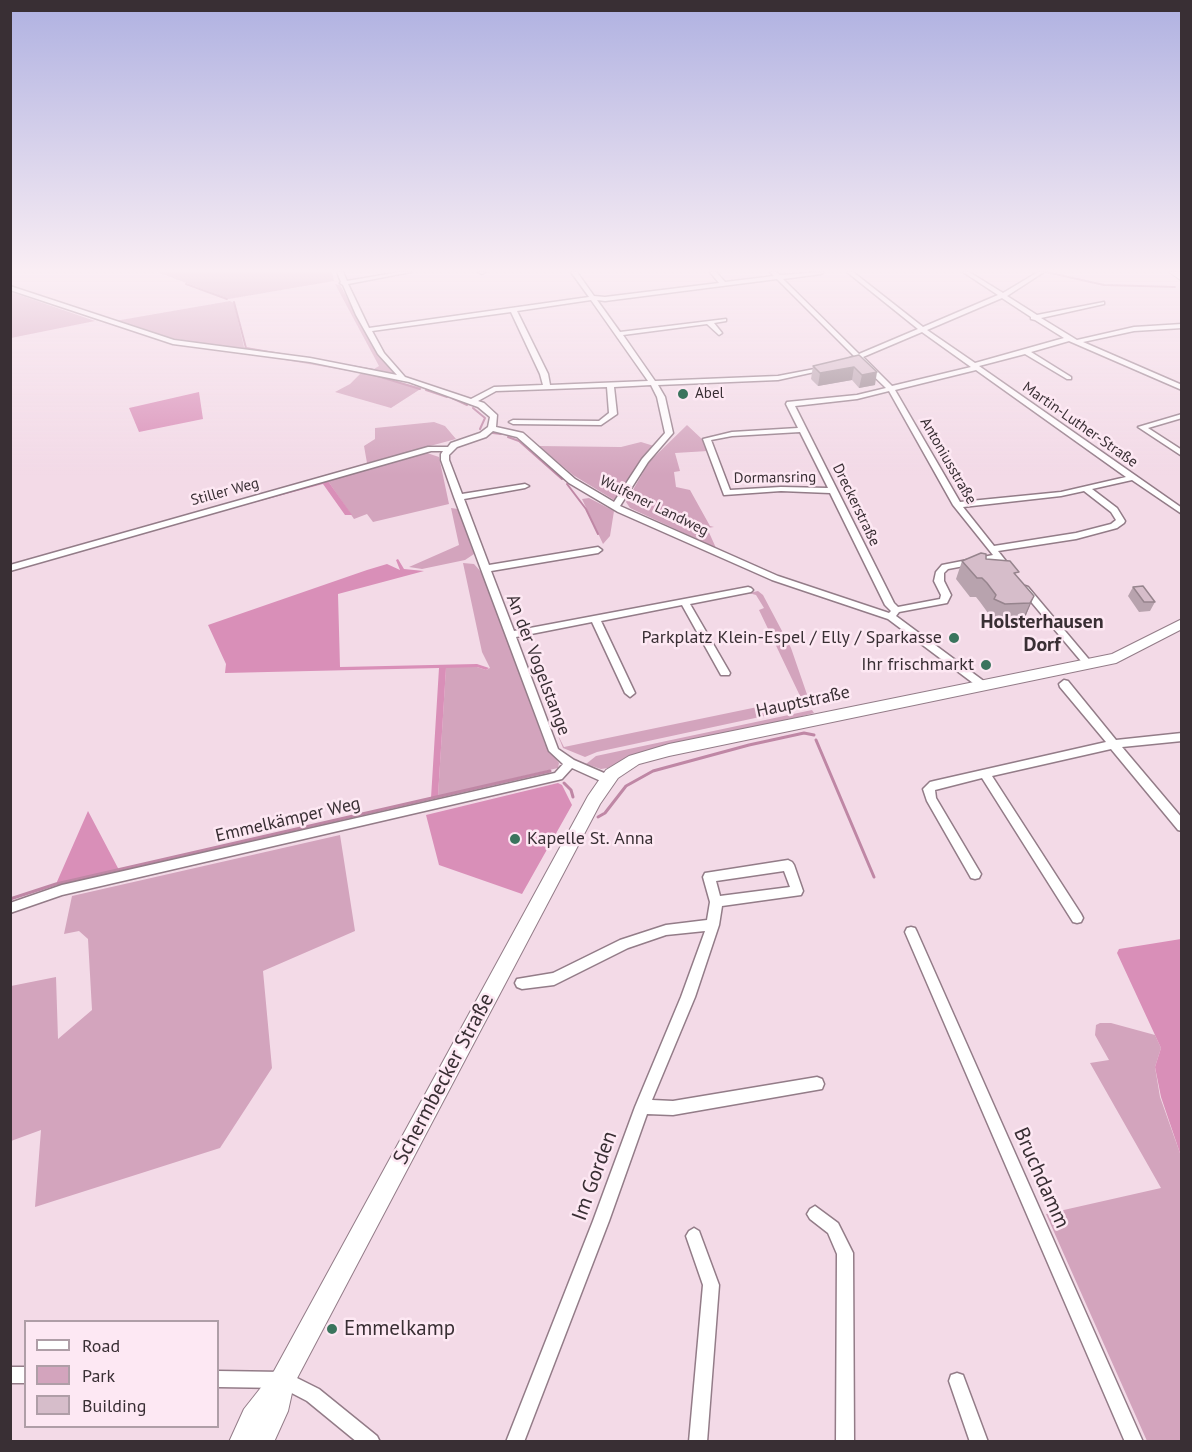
<!DOCTYPE html>
<html>
<head>
<meta charset="utf-8">
<style>
  body { margin:0 }
  #map { position:relative; width:1192px; height:1452px; overflow:hidden; background:#f3dae7; font-family:"PT Sans",sans-serif }
  canvas { display:block }
  .frame { position:absolute; inset:0; border:12px solid #392f34; pointer-events:none }
  .legend { position:absolute; left:24px; top:1320px; width:195px; height:108px; box-sizing:border-box; background:#fde8f3; border:2px solid #af9ea7; margin:0; padding:8px 10px; list-style:none; font-size:18px; color:#392f34 }
  .legend li { display:flex; align-items:center; gap:12px; height:30px }
  .legend b { width:30px; border:2px solid #af9ea7 }
</style>
</head>
<body>
<div id="map">
<canvas width="1192" height="1452"></canvas>
<div class="frame"></div>
<ul class="legend">
<li><b style="height:8px;background:#fff"></b>Road</li>
<li><b style="height:16px;background:#d3a4bd"></b>Park</li>
<li><b style="height:16px;background:#d6bdca"></b>Building</li>
</ul>
</div>
<script>
const g = document.querySelector('canvas').getContext('2d');
g.lineJoin = 'round';
function fill(path, color) { g.fillStyle = color; g.fill(path, 'evenodd'); }
const poly = rows => new Path2D(rows.map(r => 'M' + r).join(''));
function trace(path, color, width, dash) { g.strokeStyle = color; g.lineWidth = width; g.lineCap = dash ? 'butt' : 'round'; g.setLineDash(dash || []); g.stroke(path); }
function drawText(font, color, halo, rows, align = 'center') {
  g.font = font + ' "PT Sans",sans-serif'; g.lineWidth = 5; g.setLineDash([]); g.textBaseline = 'middle'; g.strokeStyle = halo; g.fillStyle = color; for (const [text, x, y, turn = 0] of rows) {
    g.save(); g.translate(x, y); g.rotate((+turn || 0) * Math.PI / 180); g.textAlign = isNaN(turn) ? turn : align; if (halo) g.strokeText(text, 0, 0); g.fillText(text, 0, 0); g.restore();
  }
}
fill(poly([
  [157,272,332,272,334,281,229,299],
  [335,284,340,285,380,356,399,376,296,356,174,339,115,321,230,301,234,303,244,347,374,369,379,366],
  [11,292,95,321,11,338],
  [244,353,278,356,354,370,422,388,391,408,335,392,350,384,361,373],
  [434,422,445,426,456,439,367,463,364,446,375,439,375,428],
  [687,425,703,440,708,451,675,453,680,471,674,472,676,487,690,490,710,526,714,527,707,528,716,548,630,508,626,502,649,462],
  [641,442,654,446,632,475,620,499,614,500,573,475,539,446,621,447],
  [427,453,439,457,449,504,373,522,367,514,354,519,328,481],
  [589,498,614,511,610,536,603,544,582,499],
  [451,508,458,509,474,554,465,560,422,569,409,567,459,545],
  [463,563,474,564,482,573,545,744,559,763,558,768,438,796,446,667,477,667,486,670,490,668,482,652],
  [758,591,763,595,791,648,811,706,597,752,585,757,563,748,557,733,564,747,801,698,759,610,764,608,756,595,749,593],
  [812,710,814,713,780,722,631,756,608,768,601,769,586,764,596,756],
  [340,835,355,931,263,971,272,1068,220,1148,35,1207,41,1130,11,1141,11,986,56,977,58,1039,92,1010,88,939,79,931,64,934,72,896],
  [1100,1023,1111,1023,1155,1035,1161,1048,1155,1067,1160,1097,1181,1156,1181,1441,1147,1441,1046,1214,1161,1188,1090,1063,1109,1060,1095,1035,1096,1025]
]), '#d3a4bd');
fill(poly([
  [199,392,203,419,139,432,129,408],
  [328,481,352,515,345,515,323,484,160,528],
  [398,559,404,569,424,571,338,594,340,667,477,664,489,668,486,670,477,667,446,668,438,796,431,798,439,668,225,673,226,664,208,625,367,570,387,564,400,570,396,560],
  [558,783,562,785,572,805,522,894,439,865,426,815],
  [88,811,119,870,56,884],
  [1181,939,1182,939,1181,1156,1161,1097,1155,1067,1161,1048,1117,953,1119,949]
]), '#d98fb8');
trace(poly([
  [1046,272,1104,285,1175,287],
  [186,284,227,299],
  [234,302,246,348,374,370],
  [374,375,420,389],
  [426,390,447,397],
  [452,398,467,405],
  [473,408,485,418,480,429],
  [493,433,501,434],
  [508,437,519,441,562,479],
  [567,484,586,509,598,534]
]), '#bf87a5', 2);
trace(poly([
  [816,740,874,877],
  [564,783,571,790,573,797],
  [598,817,605,813,626,786,653,771,749,745,804,733,814,735],
  [10,899,56,884,550,771]
]), '#bf87a5', 3);
const street = poly([
  [337,272,343,272,347,281,400,272,411,272,348,284,369,328,589,297,571,272,577,272,594,296,605,297,719,283,710,272,716,272,725,282,774,276,770,272,776,272,780,275,824,272,821,274,783,279,859,354,918,329,847,272,853,272,923,327,998,295,963,272,969,272,1003,293,1038,272,1044,272,1007,296,1037,315,1104,302,1104,304,1041,318,1077,340,1134,327,1182,324,1182,328,1134,331,1083,342,1182,385,1182,390,1069,341,1031,352,1071,377,1071,379,1067,379,1025,354,979,366,1182,508,1182,514,1132,480,1092,489,1117,508,1125,521,1124,523,1117,528,1076,539,998,551,1013,570,1012,572,1006,572,996,560,948,569,944,573,944,581,951,595,947,603,899,612,896,616,985,682,986,685,981,689,888,619,772,580,618,512,569,483,517,437,493,431,486,437,457,447,449,455,449,460,462,494,525,484,529,486,525,488,464,499,489,565,598,547,602,550,598,553,491,571,514,631,748,587,751,588,753,590,751,592,690,604,730,673,729,675,721,675,682,605,601,621,635,693,630,697,625,693,592,622,516,637,558,749,574,760,611,776,613,779,611,782,603,782,572,768,562,779,558,780,62,895,10,913,10,903,62,885,555,773,563,764,549,751,454,497,441,460,441,454,443,451,431,451,10,571,10,565,428,447,448,447,451,443,480,433,488,427,490,417,478,407,409,382,310,362,173,344,10,290,10,286,174,340,310,358,397,375,378,354,356,315,343,285,340,283,341,282,337,272],
  [777,279,854,356,846,360,846,362,857,360,886,388,857,395,787,402,786,404,798,428,732,432,703,439,724,495,781,491,830,493,885,605,891,611,889,613,778,576,620,506,648,462,673,433,665,397,658,385,778,380,828,369,825,367,778,376,655,381,623,335,707,324,719,335,722,333,714,323,726,321,726,319,620,332,597,300,605,301,777,279],
  [1002,298,1031,317,1031,319,1035,320,1064,338,975,363,927,330,1002,298],
  [591,300,648,381,550,385,548,374,517,311,591,300],
  [511,312,540,374,543,385,494,387,471,399,405,377,384,353,372,331,511,312],
  [922,332,971,367,892,386,863,357,922,332],
  [976,370,1126,477,1061,492,960,502,895,390,976,370],
  [651,385,657,397,665,433,642,459,614,502,575,479,523,433,496,427,497,415,484,403,478,401,496,391,607,387,609,413,599,421,513,420,509,422,513,424,601,425,617,414,614,387,651,385],
  [889,391,953,505,993,555,942,565,936,572,934,581,941,595,940,599,898,607,894,603,795,406,857,399,889,391],
  [800,432,828,488,781,487,730,490,711,440,732,436,800,432],
  [1084,491,1111,512,1116,520,1111,524,1076,533,994,546,963,507,1061,496,1084,491],
  [478,272,485,272,482,274,478,272],
  [1182,414,1182,418,1148,428,1182,450,1182,456,1138,427,1182,414],
  [1025,586,1028,587,1092,663,1094,665,1092,667,1086,667,1022,591,1020,589,1022,587,1025,586],
  [1064,680,1068,681,1116,740,1182,733,1182,741,1122,747,1182,818,1182,831,1178,830,1111,749,992,776,1081,914,1083,918,1081,922,1077,923,1073,922,982,778,935,790,936,798,981,874,979,878,975,879,971,878,927,801,923,789,930,782,934,781,1106,742,1060,687,1059,684,1064,680],
  [788,860,792,862,794,865,803,891,801,895,722,906,719,925,695,997,652,1100,673,1101,817,1077,822,1079,824,1084,822,1089,673,1115,647,1114,609,1221,524,1442,506,1442,593,1221,635,1107,681,997,705,931,666,935,628,948,554,985,522,989,517,987,515,983,517,979,553,973,620,940,666,925,707,920,710,902,703,877,705,873,788,860],
  [784,871,790,887,720,896,716,881,784,871],
  [911,927,915,928,917,932,1143,1442,1125,1442,905,932,907,928,911,927],
  [815,1206,838,1223,853,1253,854,1442,836,1442,837,1254,828,1233,810,1219,807,1214,810,1209,815,1206],
  [694,1228,699,1231,719,1285,707,1442,689,1442,703,1285,686,1236,689,1231,694,1228],
  [10,1367,26,1367,26,1383,10,1383,10,1367],
  [218,1371,283,1372,289,1374,319,1389,377,1436,380,1442,357,1442,307,1401,282,1388,218,1387,218,1371],
  [957,1373,963,1375,988,1442,970,1442,949,1381,951,1375,957,1373]
]);
const secondary = poly([
  [1169,272,1178,272,1182,274,1182,281,1169,272],
  [1182,619,1182,629,1116,663,669,756,639,764,618,778,600,804,294,1384,288,1411,274,1442,229,1442,244,1409,274,1371,588,796,606,770,629,756,669,744,1112,654,1182,619]
]);
trace(street, '#937c88', 3);
trace(secondary, '#937c88', 2);
fill(street, '#fff');
fill(secondary, '#fff');
fill(poly([
  [859,355,875,385,859,388,852,380,818,386,811,379,813,366],
  [986,559,1034,596,1026,615,1022,621,998,623,987,618,988,613,980,602,976,597,970,597,956,579,962,561],
  [1133,587,1155,602,1150,611,1139,612,1128,596]
]), '#b8a3ae');
fill(poly([
  [854,367,852,380,818,386,820,373],
  [877,372,875,385,859,388,862,375],
  [1034,596,1026,615,1022,621,1030,603]
]), '#96848d');
const building = poly([
  [859,355,877,372,862,375,854,367,820,373,813,366,859,355],
  [981,553,986,554,986,559,1010,561,1019,572,1014,573,1034,596,1030,603,1005,604,994,599,996,595,987,583,982,578,977,578,962,561,981,553],
  [1143,586,1155,602,1144,602,1133,587,1143,586]
]);
fill(building, '#d6bdca');
trace(building, '#96848d', 1.5);
const sky = g.createLinearGradient(0, 0, 0, 475);
sky.addColorStop(0, '#afb1e1');
sky.addColorStop(0.57, '#faeef4');
sky.addColorStop(1, '#faeef400');
g.fillStyle = sky;
g.fillRect(0, 0, 1192, 475);
for (const [x, y, r, color] of [
  [683,394,6,"#3a745d"],
  [954,638,6,"#3a745d"],
  [986,665,6,"#3a745d"],
  [515,839,6,"#3a745d"],
  [332,1329,6,"#3a745d"]
]) { const dot = new Path2D(); dot.arc(x, y, r, 0, 2 * Math.PI); g.fillStyle = color; g.fill(dot); trace(dot, '#fde8f3', 2); }
drawText('15px', '#392f34', '#fde8f3', [
  ["Abel",695,394]
], 'left');
drawText('15px', '#392f34', '#fde8f3', [
  ["Martin-Luther-Straße",1080,425,35],
  ["Antoniusstraße",948,461,60],
  ["Dormansring",775,478,-1],
  ["Stiller Weg",225,492,-15],
  ["Dreckerstraße",856,505,64],
  ["Wulfener Landweg",654,506,26]
]);
drawText('18px', '#392f34', '#fde8f3', [
  ["Parkplatz Klein-Espel / Elly / Sparkasse",942,638],
  ["Ihr frischmarkt",974,665],
  ["Kapelle St. Anna",527,839,"left"]
], 'right');
drawText('18px', '#392f34', '#fde8f3', [
  ["An der Vogelstange",538,665,69],
  ["Hauptstraße",803,702,-12],
  ["Emmelkämper Weg",288,820,-13]
]);
drawText('bold 20px', '#392f34', '#fde8f3', [
  ["Holsterhausen",1042,622],
  ["Dorf",1042,645]
]);
drawText('21px', '#392f34', '#fde8f3', [
  ["Schermbecker Straße",444,1079,-62],
  ["Im Gorden",595,1176,-70],
  ["Bruchdamm",1041,1178,66]
]);
drawText('21px', '#392f34', '#fde8f3', [
  ["Emmelkamp",344,1329]
], 'left');
</script>
</body>
</html>
